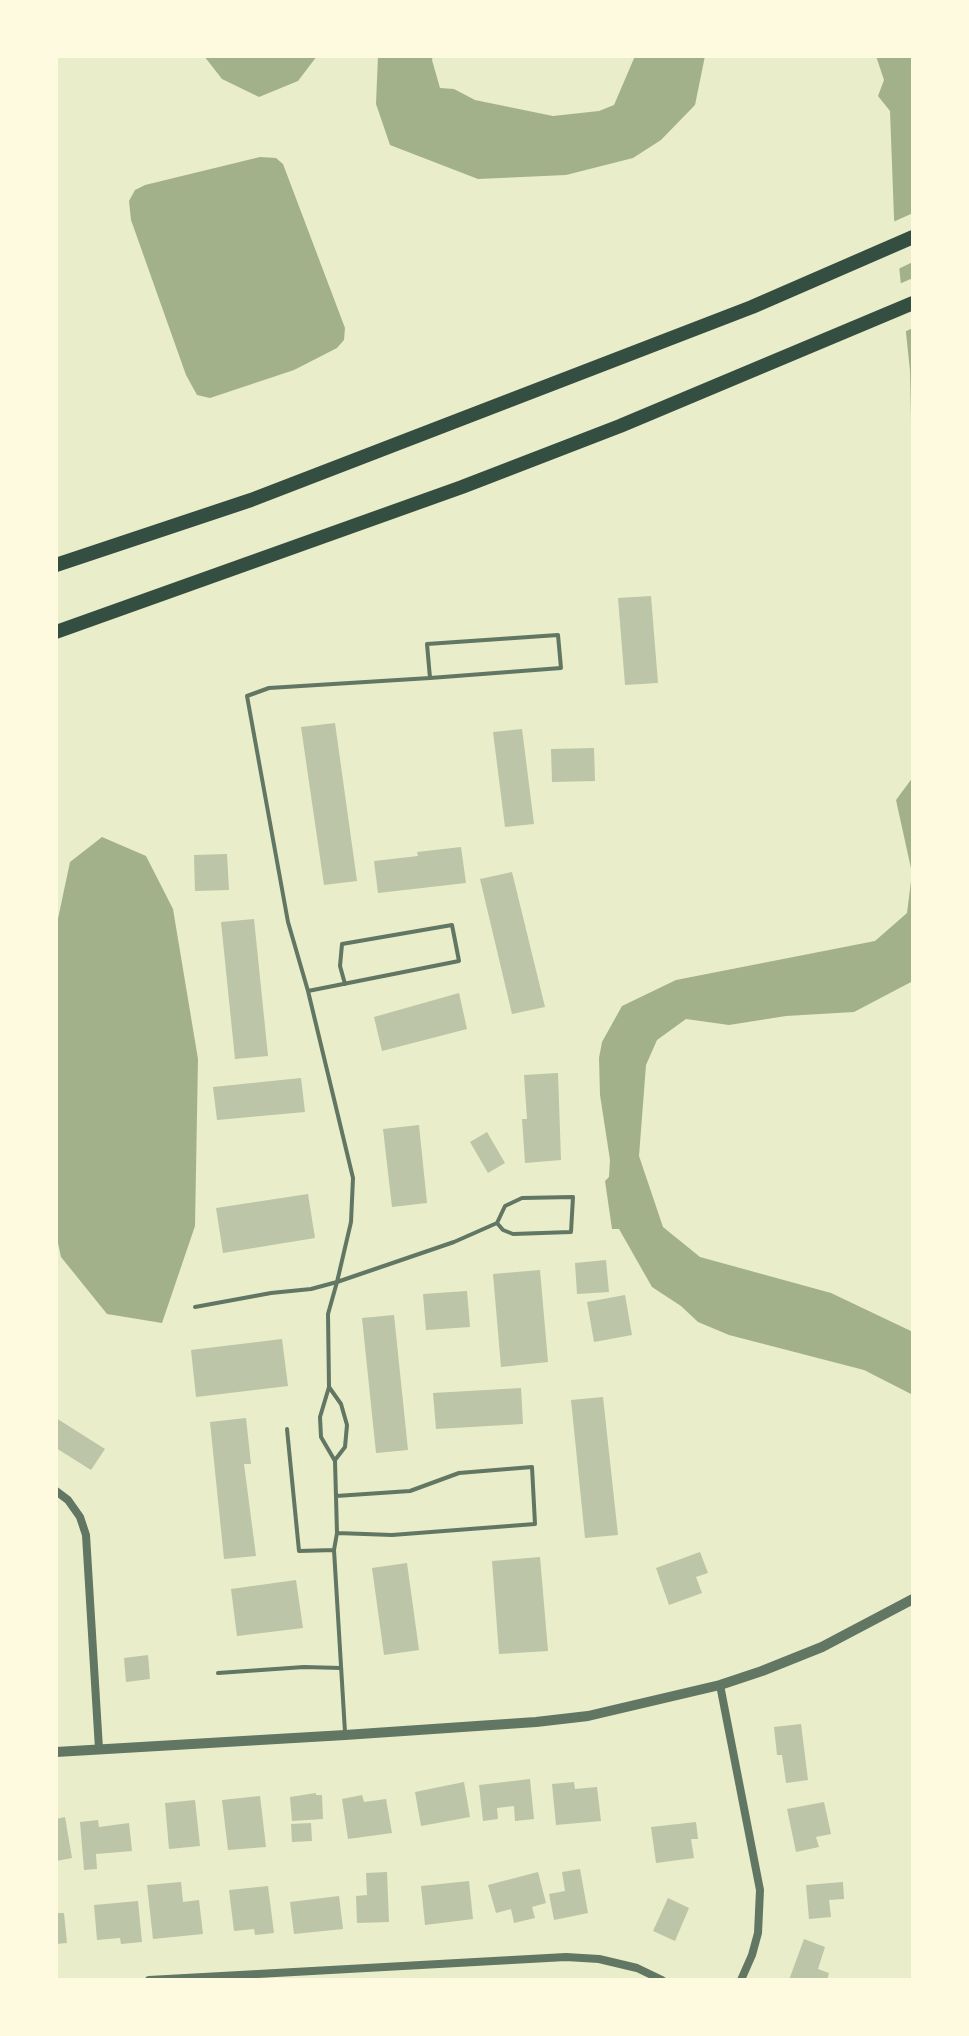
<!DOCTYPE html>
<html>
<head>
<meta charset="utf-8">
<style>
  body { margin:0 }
  #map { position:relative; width:969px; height:2036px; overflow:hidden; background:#e9edc9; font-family:"Noto Sans",sans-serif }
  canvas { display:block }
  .frame { position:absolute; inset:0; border:58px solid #fefae0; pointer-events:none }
</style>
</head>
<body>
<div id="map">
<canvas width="969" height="2036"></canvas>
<div class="frame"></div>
</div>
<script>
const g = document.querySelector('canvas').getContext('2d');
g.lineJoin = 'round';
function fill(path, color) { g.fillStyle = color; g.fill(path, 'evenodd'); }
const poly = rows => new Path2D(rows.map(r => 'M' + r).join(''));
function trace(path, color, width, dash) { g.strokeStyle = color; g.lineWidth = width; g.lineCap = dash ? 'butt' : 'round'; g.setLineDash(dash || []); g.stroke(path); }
fill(poly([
  [204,56,317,56,298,81,259,97,222,79],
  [378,56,433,56,432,60,440,88,454,89,475,100,553,116,599,111,614,105,635,56,705,56,695,105,661,140,633,158,566,175,478,179,390,145,376,104],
  [876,56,913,56,913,512,910,371,894,218,890,111,878,96,884,80],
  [260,157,276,158,283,164,345,328,344,340,337,348,294,370,210,398,197,395,186,375,131,220,129,201,135,190,145,185],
  [913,777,913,981,854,1012,786,1016,729,1025,686,1019,657,1040,646,1065,639,1156,663,1227,700,1257,831,1293,913,1332,913,1395,864,1370,729,1335,698,1322,681,1306,652,1287,619,1229,612,1229,605,1181,609,1177,610,1160,600,1095,599,1058,602,1042,622,1006,676,980,875,941,907,913,912,873,896,800],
  [102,837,146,856,173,909,198,1059,195,1226,162,1323,107,1314,61,1257,56,1234,56,928,70,862]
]), '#a3b18a');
fill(poly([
  [913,213,913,262,896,270,891,223],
  [913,278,913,328,902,333,897,285]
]), '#e9edc9');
fill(poly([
  [651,596,658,683,625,685,618,598],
  [335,723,357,881,324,885,301,727],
  [522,729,534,824,505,827,493,732],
  [594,748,595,781,552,782,551,749],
  [461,847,466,883,378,893,374,861,418,856,417,852],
  [227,854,229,890,195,891,194,855],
  [512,872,545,1007,512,1014,480,879],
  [254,919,268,1056,235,1059,221,922],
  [459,993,467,1029,382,1051,374,1017],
  [558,1073,561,1160,525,1163,522,1119,527,1119,524,1075],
  [301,1078,305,1112,217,1120,213,1087],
  [419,1125,427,1203,392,1207,383,1129],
  [487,1132,505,1163,488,1173,470,1142],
  [308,1194,315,1238,223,1253,216,1208],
  [606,1260,609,1292,577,1294,575,1263],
  [540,1270,548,1362,501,1367,493,1274],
  [467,1291,470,1327,426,1330,423,1294],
  [625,1295,632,1335,594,1342,587,1302],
  [394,1315,408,1450,376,1453,362,1318],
  [282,1339,288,1386,196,1397,191,1350],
  [521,1388,523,1424,436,1429,433,1393],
  [603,1397,618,1535,585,1538,571,1400],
  [56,1418,105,1449,91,1470,56,1448],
  [246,1418,251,1464,244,1464,256,1556,224,1559,210,1422],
  [700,1552,708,1573,696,1577,702,1593,669,1605,656,1568],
  [540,1557,548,1651,499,1654,492,1561],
  [407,1563,419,1650,384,1655,372,1568],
  [296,1580,303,1628,237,1636,231,1589],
  [148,1655,150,1679,126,1682,124,1658],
  [801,1724,808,1780,786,1783,782,1755,777,1755,774,1727],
  [530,1779,534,1819,515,1821,514,1806,497,1808,498,1819,483,1821,479,1785],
  [464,1782,470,1817,421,1826,415,1792],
  [574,1782,575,1789,597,1787,601,1821,556,1825,552,1784],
  [316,1793,316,1795,322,1795,323,1819,292,1821,290,1797],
  [362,1795,364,1802,386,1799,392,1833,348,1839,342,1799],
  [260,1796,266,1847,228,1850,222,1800],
  [195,1800,200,1846,169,1849,165,1803],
  [824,1802,831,1834,816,1837,819,1847,796,1852,787,1809],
  [65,1817,72,1858,56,1861,56,1819],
  [98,1820,99,1827,129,1823,132,1851,96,1854,97,1869,84,1870,80,1822],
  [696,1822,698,1839,691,1839,694,1858,656,1863,651,1827],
  [311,1823,312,1841,292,1842,291,1824],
  [580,1869,588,1913,554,1920,549,1894,565,1891,562,1872],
  [387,1872,389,1922,357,1923,356,1896,367,1895,366,1873],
  [538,1872,546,1903,532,1907,535,1918,514,1923,511,1909,496,1913,488,1885],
  [469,1881,473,1919,425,1925,421,1886],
  [181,1882,183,1902,199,1900,203,1934,153,1939,147,1885],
  [843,1882,844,1899,829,1900,831,1917,809,1919,806,1885],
  [268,1886,274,1933,255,1935,254,1929,234,1931,229,1890],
  [339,1896,343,1929,294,1934,290,1902],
  [668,1898,689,1908,675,1941,653,1931],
  [138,1901,142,1942,121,1944,120,1938,97,1940,94,1905],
  [56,1913,64,1913,67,1943,56,1944],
  [804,1939,825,1947,818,1969,829,1973,827,1980,789,1980]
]), '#bcc5a7');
trace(poly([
  [308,991,459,961,452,925,342,944,340,966,345,984],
  [195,1307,271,1293,311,1289,337,1282,351,1222,353,1178,308,991,288,922,247,696,269,688,430,678,561,668,558,635,427,644,430,678],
  [329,1387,341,1404,347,1425,345,1447,335,1460],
  [287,1429,299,1551,334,1550],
  [336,1496,410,1491,459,1473,532,1467,535,1524,392,1535,337,1533],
  [218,1673,304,1667,341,1668],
  [345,1732,334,1550,337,1533,335,1461,321,1437,320,1417,329,1387,328,1314,337,1282,454,1242,497,1223,503,1230,513,1234,571,1232,573,1197,522,1198,505,1206,497,1223]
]), '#617663', 4);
trace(poly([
  [56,1491,68,1500,80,1517,86,1535,99,1749],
  [720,1685,760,1890,758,1933,752,1955,741,1980],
  [149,1980,566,1957,599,1959,637,1968,662,1980]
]), '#617663', 8);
trace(poly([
  [56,1752,345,1735,536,1722,588,1716,720,1685,762,1671,822,1647,913,1599]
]), '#617663', 10);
trace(poly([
  [56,565,251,500,752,307,913,237],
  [56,632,462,487,620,426,913,303]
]), '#344e41', 14);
</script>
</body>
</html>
